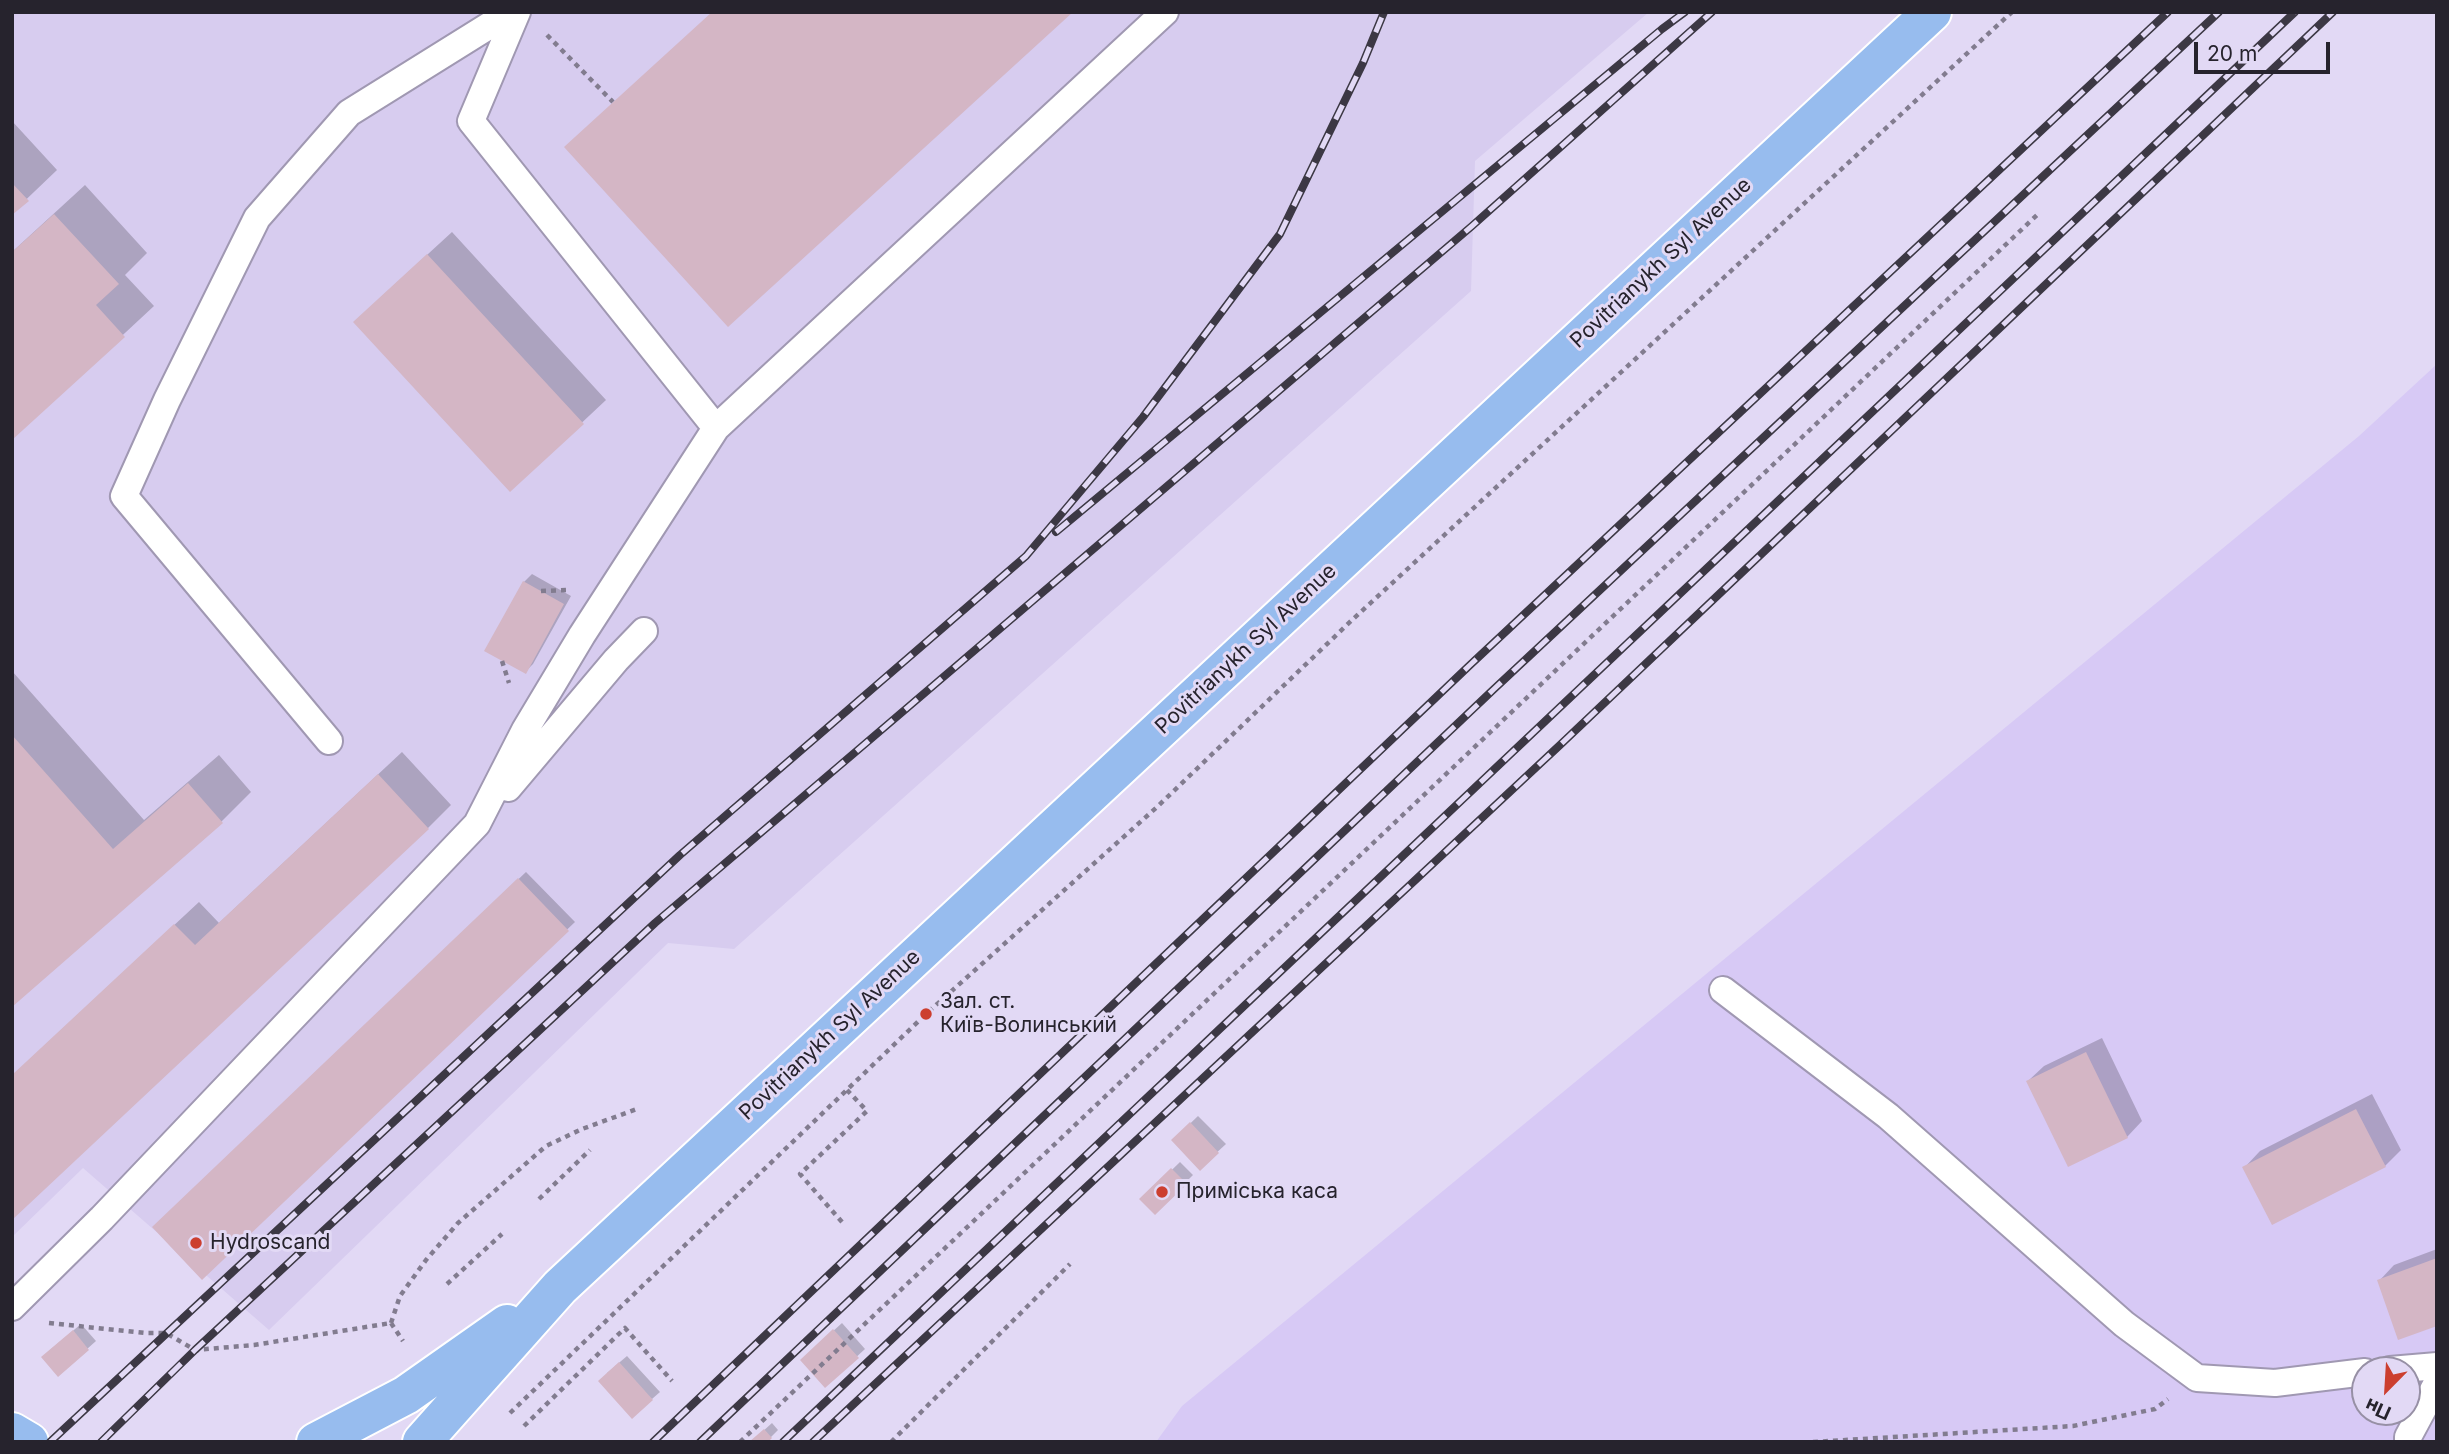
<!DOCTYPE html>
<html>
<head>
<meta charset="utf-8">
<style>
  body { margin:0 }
  #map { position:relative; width:2449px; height:1454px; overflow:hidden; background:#e2d9f5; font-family:Inter,sans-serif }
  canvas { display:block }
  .frame { position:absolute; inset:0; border:14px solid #26232d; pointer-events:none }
  .north { position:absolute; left:2351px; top:1356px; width:70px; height:70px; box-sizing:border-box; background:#e2d9f5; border:2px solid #9790a5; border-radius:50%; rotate:204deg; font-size:19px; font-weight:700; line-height:28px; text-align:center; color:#26232d }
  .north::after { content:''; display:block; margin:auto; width:24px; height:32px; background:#cc3f2f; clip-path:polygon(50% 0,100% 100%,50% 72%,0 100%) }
  .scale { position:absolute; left:2194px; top:42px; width:136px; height:32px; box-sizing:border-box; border:4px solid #26232d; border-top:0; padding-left:9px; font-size:21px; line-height:24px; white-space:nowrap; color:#26232d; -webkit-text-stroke:5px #e2d9f5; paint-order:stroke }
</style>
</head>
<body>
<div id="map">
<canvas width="2449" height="1454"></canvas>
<div class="frame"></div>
<div class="north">Пн</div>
<div class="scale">20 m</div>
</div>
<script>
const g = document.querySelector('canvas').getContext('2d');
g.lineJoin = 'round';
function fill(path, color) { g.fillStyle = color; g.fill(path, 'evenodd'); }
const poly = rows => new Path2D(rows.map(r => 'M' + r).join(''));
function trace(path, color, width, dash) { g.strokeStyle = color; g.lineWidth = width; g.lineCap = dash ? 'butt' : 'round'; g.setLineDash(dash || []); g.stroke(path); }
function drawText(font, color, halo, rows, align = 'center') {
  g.font = font + ' Inter,sans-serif'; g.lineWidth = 6; g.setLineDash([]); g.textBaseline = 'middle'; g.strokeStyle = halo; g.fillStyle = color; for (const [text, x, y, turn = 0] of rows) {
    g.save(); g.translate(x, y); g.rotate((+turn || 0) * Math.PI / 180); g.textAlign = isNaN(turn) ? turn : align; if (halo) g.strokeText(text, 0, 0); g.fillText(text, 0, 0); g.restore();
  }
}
fill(poly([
  [12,12,1649,12,1475,161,1471,291,734,949,668,943,269,1330,83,1168,12,1237]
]), '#d7ccef');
fill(poly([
  [2437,364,2437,1442,1156,1442,1182,1406,2359,436],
  [2365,1370,2407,1370,2407,1412,2365,1412]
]), '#d7c9f5');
fill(poly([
  [12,121,57,170,12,213],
  [85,185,147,253,125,275,154,306,12,438,12,252],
  [452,232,606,400,510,490,379,299],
  [532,574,571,596,533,664,525,672,524,582],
  [12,671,144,820,219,755,251,792,222,821,12,1005],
  [402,752,451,805,428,828,12,1076,199,902,219,923],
  [526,872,575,922,202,1277,154,1227],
  [2102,1038,2142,1121,2127,1137,2028,1081,2044,1066],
  [2372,1094,2401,1150,2385,1166,2273,1223,2245,1167,2260,1151],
  [1198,1116,1226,1144,1200,1168,1173,1140],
  [1180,1162,1193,1175,1155,1213,1142,1199],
  [2437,1249,2437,1324,2379,1281,2394,1265],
  [842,1323,865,1349,826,1385,810,1352],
  [81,1324,96,1341,58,1375,50,1350],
  [627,1356,660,1392,652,1399,607,1373],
  [772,1423,778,1430,766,1442,751,1442]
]), '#0003');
fill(poly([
  [712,12,1073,12,728,327,564,147],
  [12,183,29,201,12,215],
  [54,214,119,284,96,305,125,337,12,440,12,252],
  [427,254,584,424,510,492,353,322],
  [523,581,564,604,526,674,484,651],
  [12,735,113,849,188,783,223,823,12,1007],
  [378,774,429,829,12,1220,12,1075,174,924,195,945],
  [518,878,569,931,202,1280,152,1227],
  [2086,1052,2128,1138,2068,1167,2026,1081],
  [2356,1109,2386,1167,2272,1225,2242,1167],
  [1190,1122,1219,1153,1200,1171,1171,1140],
  [1171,1168,1187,1184,1155,1215,1139,1199],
  [2437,1258,2437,1326,2398,1340,2377,1280],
  [833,1329,859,1358,825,1388,800,1360],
  [73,1330,89,1350,58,1377,41,1357],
  [619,1362,653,1400,632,1419,598,1381],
  [764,1429,772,1438,768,1442,749,1442]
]), '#d4b6c5');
const service = poly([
  [716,428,1165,12],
  [329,741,124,496,167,400,257,218,349,113,511,12],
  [508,788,616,660,644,631],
  [1723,990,1888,1116,2124,1324,2197,1378,2275,1383,2365,1372],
  [12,1307,102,1218,477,824,525,730,582,635,716,428,471,121,517,12],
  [2390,1370,2437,1366],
  [2408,1442,2408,1437,2437,1383]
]);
const primary = poly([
  [12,1432,29,1442],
  [316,1442,406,1395,507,1324],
  [422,1442,560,1287,1932,12]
]);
trace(service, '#a098b2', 30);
trace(primary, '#fff', 42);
trace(poly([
  [547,35,613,102],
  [541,591,568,590],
  [502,661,509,683],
  [539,1199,590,1150],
  [842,1222,800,1174,867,1111,847,1090],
  [447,1284,502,1234],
  [49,1323,145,1333,166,1333,195,1350,254,1345,391,1323],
  [391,1323,400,1296,426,1260,458,1223,546,1146,582,1129,637,1109],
  [391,1323,403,1341],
  [510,1413,926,1014,1157,807,1351,621,2012,12],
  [524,1426,625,1328,672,1381],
  [740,1442,2037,215],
  [891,1442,1070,1264],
  [1813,1442,2073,1426,2155,1409,2168,1399]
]), '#827c8f', 4.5, [5, 5]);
trace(service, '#fff', 26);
trace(primary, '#97bcee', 38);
const rail = poly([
  [1056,532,1662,29,1685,12],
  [50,1442,680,855,1026,556,1143,417,1280,234,1363,63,1384,12],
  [101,1442,195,1350,655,923,1472,226,1712,12],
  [653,1442,1470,665,2168,12],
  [700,1442,1494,689,2219,12],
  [783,1442,2295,12],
  [813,1442,1560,745,2333,12]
]);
trace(rail, '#3c3844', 8);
trace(rail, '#e2d9f5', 5, [16]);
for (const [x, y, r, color] of [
  [926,1014,7,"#cc3f2f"],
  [1162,1192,7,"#cc3f2f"],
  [196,1243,7,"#cc3f2f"]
]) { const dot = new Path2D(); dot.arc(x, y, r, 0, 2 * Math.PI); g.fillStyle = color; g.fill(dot); trace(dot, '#e2d9f5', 2.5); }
drawText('21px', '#26232d', '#e2d9f5', [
  ["Povitrianykh Syl Avenue",1661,263,-43],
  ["Povitrianykh Syl Avenue",1246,649,-43],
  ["Povitrianykh Syl Avenue",830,1035,-43]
]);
drawText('21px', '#26232d', '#e2d9f5', [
  ["Зал. ст.",940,1002],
  ["Київ-Волинський",940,1026],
  ["Приміська каса",1176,1192],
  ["Hydroscand",210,1243]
], 'left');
</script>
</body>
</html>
